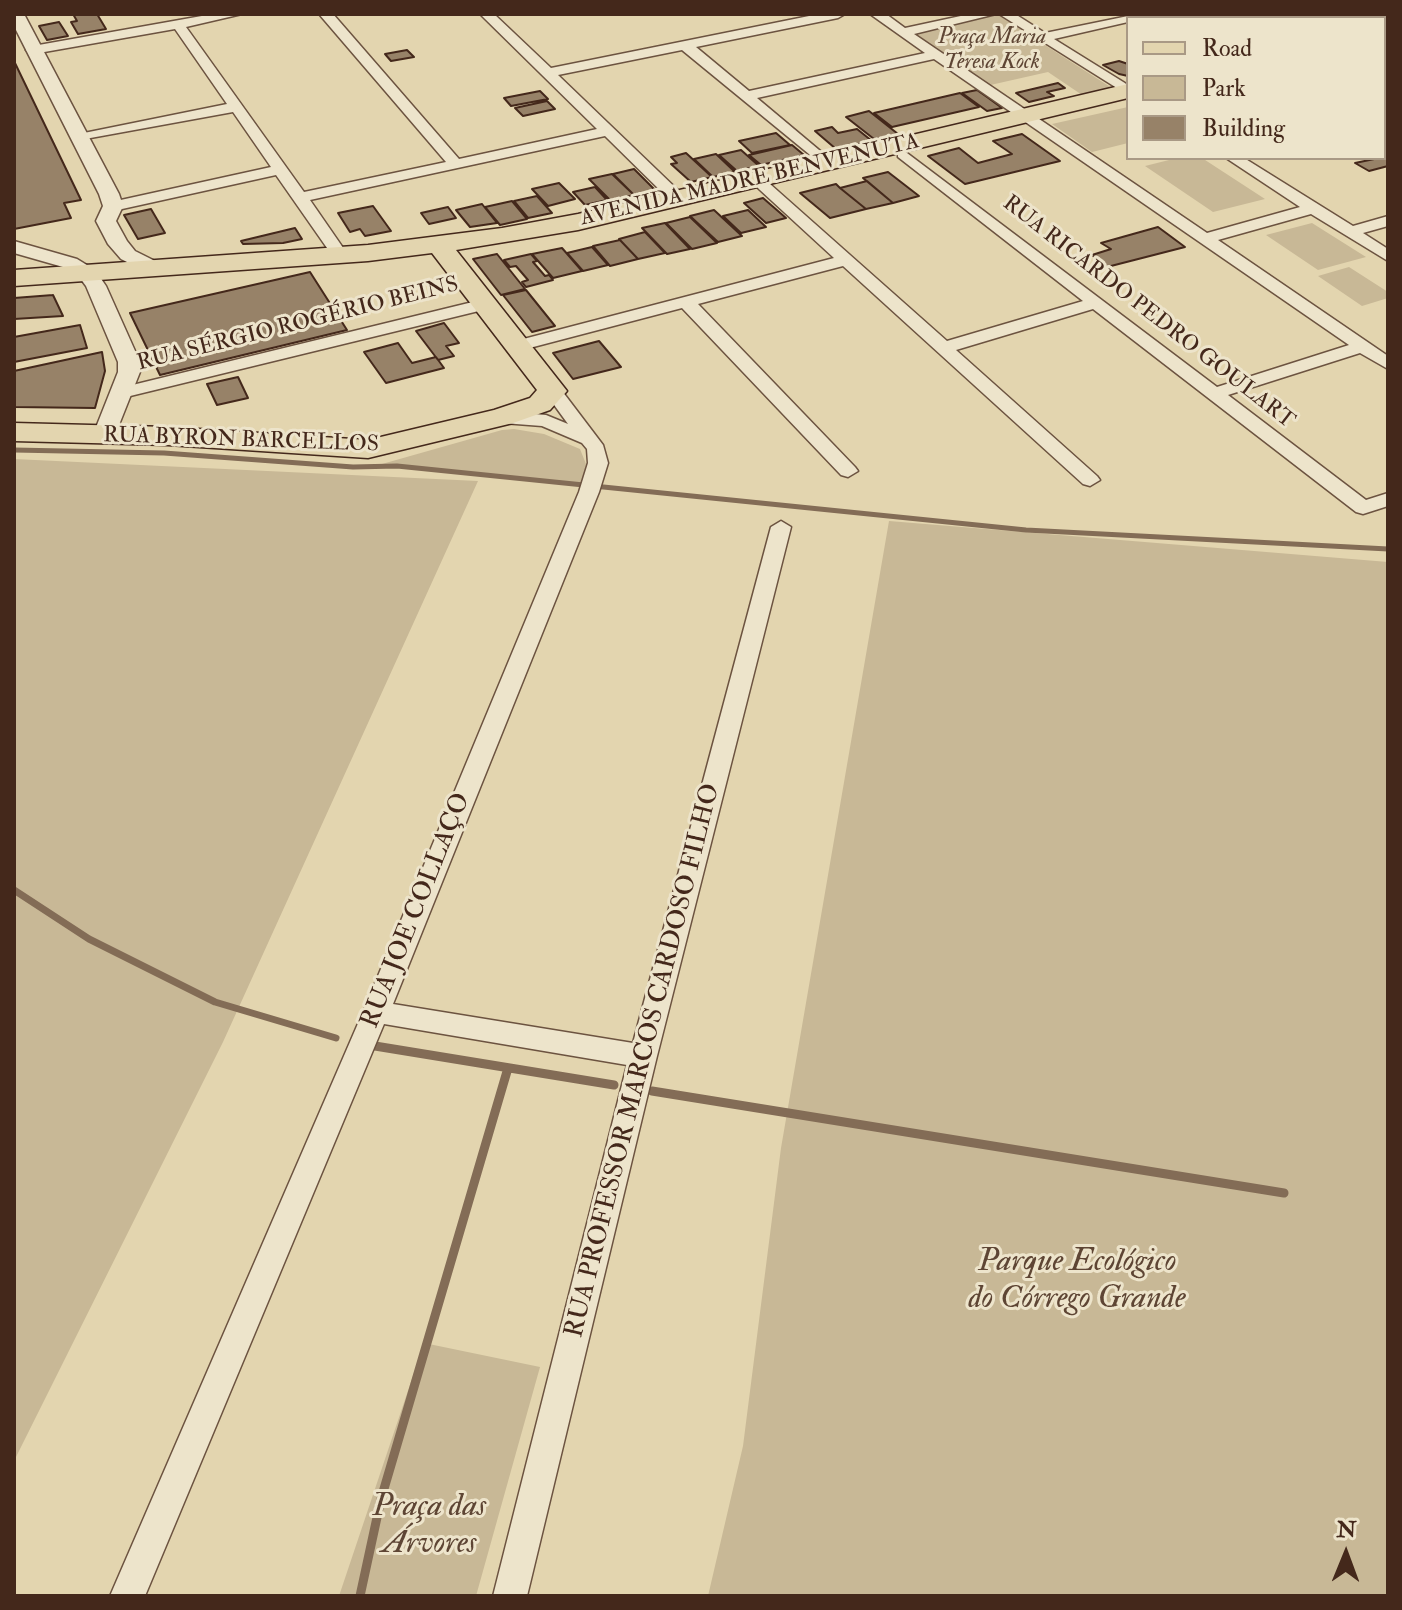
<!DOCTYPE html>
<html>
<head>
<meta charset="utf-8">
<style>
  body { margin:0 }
  #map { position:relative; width:1402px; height:1610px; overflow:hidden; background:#e3d5af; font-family:"IM FELL Double Pica",serif }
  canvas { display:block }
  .frame { position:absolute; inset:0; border:16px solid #44281b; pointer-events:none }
  .legend { position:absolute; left:1126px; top:16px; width:260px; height:144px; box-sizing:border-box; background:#ede4cb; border:2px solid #a99985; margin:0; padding:10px 14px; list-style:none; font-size:24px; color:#44281b }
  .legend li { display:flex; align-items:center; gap:16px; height:40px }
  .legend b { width:40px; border:2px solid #a99985 }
  .north { position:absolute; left:1306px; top:1514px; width:80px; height:80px; -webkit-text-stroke:6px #ede4cb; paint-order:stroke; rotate:1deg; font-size:22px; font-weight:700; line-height:32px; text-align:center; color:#44281b }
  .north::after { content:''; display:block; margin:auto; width:28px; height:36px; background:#44281b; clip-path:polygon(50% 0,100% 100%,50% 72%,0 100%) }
</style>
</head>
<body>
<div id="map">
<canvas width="1402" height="1610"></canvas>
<div class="frame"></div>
<ul class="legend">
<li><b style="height:10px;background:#e3d5af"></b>Road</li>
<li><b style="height:22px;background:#c8b896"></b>Park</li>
<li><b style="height:22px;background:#978268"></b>Building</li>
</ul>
<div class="north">N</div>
</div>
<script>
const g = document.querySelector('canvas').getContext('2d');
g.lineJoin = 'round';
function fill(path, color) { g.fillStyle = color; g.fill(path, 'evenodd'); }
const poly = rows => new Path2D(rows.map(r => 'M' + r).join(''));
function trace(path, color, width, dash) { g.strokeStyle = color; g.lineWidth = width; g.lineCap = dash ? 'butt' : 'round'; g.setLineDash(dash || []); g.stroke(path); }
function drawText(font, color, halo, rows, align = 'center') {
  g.font = font + ' "IM FELL Double Pica",serif'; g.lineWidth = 6; g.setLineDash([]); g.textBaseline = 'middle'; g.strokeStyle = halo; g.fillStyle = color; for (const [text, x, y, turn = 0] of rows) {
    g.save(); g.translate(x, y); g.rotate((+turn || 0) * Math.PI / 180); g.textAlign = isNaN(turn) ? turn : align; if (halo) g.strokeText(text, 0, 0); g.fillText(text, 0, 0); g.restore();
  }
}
fill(poly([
  [998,15,1115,90,1085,97,1048,72,986,86,910,33],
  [1128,107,1128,143,1092,152,1052,124],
  [1177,158,1202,158,1265,199,1213,212,1145,166],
  [1312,223,1366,257,1318,270,1266,235],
  [1349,267,1388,292,1388,298,1362,306,1318,276],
  [514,429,544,434,580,449,586,464,583,485,382,464,502,430],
  [14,459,478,481,223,1042,14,1461],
  [889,521,1388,562,1388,1596,708,1596,743,1446,781,1148],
  [424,1343,540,1367,476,1596,339,1596]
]), '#c8b896');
trace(poly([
  [14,450,164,453,353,467,397,466,1026,530,1388,549]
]), '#836c56', 5);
trace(poly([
  [14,890,89,939,215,1002,336,1038]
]), '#836c56', 7);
trace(poly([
  [375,1046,614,1085],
  [652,1091,1284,1193],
  [360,1596,381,1499,508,1068]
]), '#836c56', 9);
const building = poly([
  [73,14,97,14,106,29,78,34,71,22,77,21,73,14],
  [1328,14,1388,14,1388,16,1336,18,1328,14],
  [59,22,68,36,47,40,39,26,59,22],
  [407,50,414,57,391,61,385,54,407,50],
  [14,61,81,200,64,203,71,218,14,229,14,61],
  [1119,61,1128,64,1128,76,1119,74,1103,65,1119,61],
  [1058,83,1065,88,1047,92,1054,96,1029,102,1016,93,1058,83],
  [977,90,987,97,1002,108,987,111,962,93,977,90],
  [540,91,548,99,511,106,504,98,540,91],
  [960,93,979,107,892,127,874,113,960,93],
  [547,101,555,109,523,116,515,108,547,101],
  [869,111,898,134,874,139,846,117,869,111],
  [832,127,838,133,857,129,872,141,836,149,815,131,832,127],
  [776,133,790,145,752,153,739,141,776,133],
  [1022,134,1060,161,965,184,928,156,959,148,978,163,1012,154,993,141,1022,134],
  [792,145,804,155,761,165,749,155,792,145],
  [741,150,759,166,737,171,719,155,741,150],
  [686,153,712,177,691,182,671,164,677,163,671,157,686,153],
  [716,154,735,172,713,177,694,159,716,154],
  [1384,157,1388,160,1388,166,1369,171,1355,163,1384,157],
  [634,169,659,194,638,199,613,174,634,169],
  [888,172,919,196,893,203,863,178,888,172],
  [612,174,634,195,611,201,589,179,612,174],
  [867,181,893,203,866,209,840,188,867,181],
  [559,183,575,199,548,206,532,189,559,183],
  [836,184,840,188,866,209,830,218,800,193,836,184],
  [595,187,607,200,585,205,573,192,595,187],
  [537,196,552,213,528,218,514,201,537,196],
  [763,198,786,218,766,223,744,203,763,198],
  [512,201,527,219,500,225,485,207,512,201],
  [482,204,497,223,470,227,456,210,482,204],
  [373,206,391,231,365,236,360,229,350,232,338,213,373,206],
  [448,207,456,218,429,224,421,213,448,207],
  [151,209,165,233,138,239,124,215,151,209],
  [714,210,742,236,718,242,690,216,714,210],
  [748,210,766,227,741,233,723,216,748,210],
  [690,217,717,243,692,249,666,223,690,217],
  [665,223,690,249,667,254,642,228,665,223],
  [1158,227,1185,247,1107,267,1092,255,1111,249,1101,243,1158,227],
  [295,228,302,239,283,243,243,244,241,241,295,228],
  [645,232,665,253,638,259,619,239,645,232],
  [620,240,638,259,610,266,593,246,620,240],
  [592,247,608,265,583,271,567,253,592,247],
  [562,248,582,271,553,278,532,254,562,248],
  [497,254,525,289,501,295,473,259,497,254],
  [531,254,537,261,533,262,545,276,549,275,553,280,526,287,522,282,528,280,516,266,510,267,504,260,531,254],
  [310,272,347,330,160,375,130,313,310,272],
  [526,290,555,326,532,332,503,295,526,290],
  [53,295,63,316,14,319,14,298,53,295],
  [444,323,459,343,446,346,454,356,438,360,416,331,444,323],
  [80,325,87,348,14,362,14,337,80,325],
  [599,341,621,367,573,379,553,353,599,341],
  [398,343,412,363,436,357,444,368,386,383,364,352,398,343],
  [102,352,105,371,95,408,14,407,14,371,102,352],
  [238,377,248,398,217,405,207,384,238,377]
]);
fill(building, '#978268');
trace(building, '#44281b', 2);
const minor = poly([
  [213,14,242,14,186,27,304,192,446,162,319,14,333,14,459,159,597,129,480,14,494,14,551,68,819,14,845,14,838,18,696,47,749,91,925,53,870,14,886,14,905,28,970,14,996,14,914,34,1207,233,1300,207,1226,158,1244,158,1353,226,1388,216,1388,226,1363,233,1388,249,1388,261,1311,214,1218,240,1388,356,1388,369,1360,353,1228,395,1366,500,1388,493,1388,506,1363,514,1356,512,1093,309,956,350,1097,476,1100,480,1090,486,1083,484,843,266,698,304,855,467,858,471,848,477,841,475,682,308,518,351,509,346,512,342,834,258,760,190,757,187,765,182,770,184,947,341,1083,301,898,157,898,151,903,150,1217,387,1349,345,934,59,757,98,831,160,834,163,826,168,682,50,558,75,683,195,683,201,671,201,605,136,310,200,348,255,340,260,334,258,276,175,113,211,107,209,107,203,271,167,233,112,74,141,72,138,79,134,227,104,175,29,33,54,26,50,33,46,213,14],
  [999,14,1015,14,1045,33,1133,15,1135,18,1128,18,1128,22,1054,39,1128,85,1128,95,999,14],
  [1232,14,1248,14,1253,18,1237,18,1232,14],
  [1384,46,1388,47,1388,56,1384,55,1384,46],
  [1384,139,1388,140,1388,149,1384,148,1384,139],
  [485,299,494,304,491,308,122,398,113,393,116,389,485,299],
  [553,386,559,387,603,445,608,463,599,492,393,1004,633,1043,771,527,781,521,791,527,657,1056,527,1596,493,1596,627,1065,384,1024,145,1596,110,1596,363,1012,579,492,588,463,587,449,582,443,542,426,503,423,494,417,503,411,546,415,568,424,544,391,553,386]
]);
const tertiary = poly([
  [14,14,24,14,119,194,123,206,116,221,127,241,135,251,163,265,166,269,163,273,149,273,121,259,108,244,96,221,103,206,99,194,14,26,14,14],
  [14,241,77,259,95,270,106,286,140,362,140,372,113,440,105,442,97,440,93,435,118,372,118,362,86,286,80,278,63,267,14,253,14,241]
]);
const primary = poly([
  [1388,35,1388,47,1384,48,1384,36,1388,35],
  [1128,84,1128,98,578,230,456,250,567,391,550,410,513,423,368,458,168,445,14,441,14,423,168,427,368,440,494,410,530,398,537,390,432,253,368,261,14,286,14,270,368,245,502,228,578,214,1128,84]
]);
trace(minor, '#6c5340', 3);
trace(tertiary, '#6c5340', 3);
trace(primary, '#44281b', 3);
fill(minor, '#ede4cb');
fill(tertiary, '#ede4cb');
fill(primary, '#e3d5af');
drawText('italic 22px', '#5e4534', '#ede4cb', [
  ["Praça Maria",992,38],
  ["Teresa Kock",992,63]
]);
drawText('22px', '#44281b', '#ede4cb', [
  ["AVENIDA MADRE BENVENUTA",750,181,-13],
  ["RUA RICARDO PEDRO GOULART",1148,313,38],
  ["RUA SÉRGIO ROGÉRIO BEINS",298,325,-14],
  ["RUA BYRON BARCELLOS",241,441,2]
]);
drawText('26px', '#44281b', '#ede4cb', [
  ["RUA JOE COLLAÇO",417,911,-68],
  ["RUA PROFESSOR MARCOS CARDOSO FILHO",644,1061,-76]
]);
drawText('italic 32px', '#5e4534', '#ede4cb', [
  ["Parque Ecológico",1077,1263],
  ["do Córrego Grande",1077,1300],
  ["Praça das",429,1508],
  ["Árvores",429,1545]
]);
</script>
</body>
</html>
